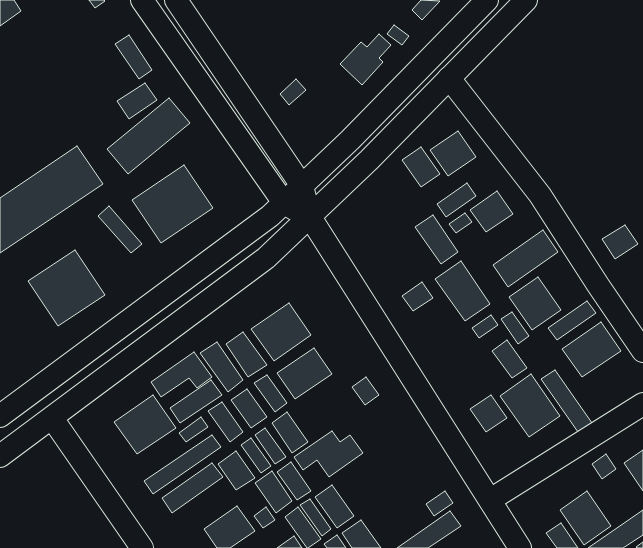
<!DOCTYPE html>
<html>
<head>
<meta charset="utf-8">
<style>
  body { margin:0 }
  canvas { display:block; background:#14181c }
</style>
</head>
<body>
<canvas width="643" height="548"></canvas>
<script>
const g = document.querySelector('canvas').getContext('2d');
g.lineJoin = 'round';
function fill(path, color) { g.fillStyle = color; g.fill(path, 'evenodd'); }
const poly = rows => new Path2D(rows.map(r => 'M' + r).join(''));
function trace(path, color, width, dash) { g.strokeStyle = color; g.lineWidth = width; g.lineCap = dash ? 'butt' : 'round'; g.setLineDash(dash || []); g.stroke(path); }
const building = poly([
  [0,0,14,0,21,11,0,26,0,0],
  [89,0,104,0,105,1,95,8,89,0],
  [421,0,440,1,422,20,412,10,421,0],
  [394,25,409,36,402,45,387,34,394,25],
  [379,34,391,45,379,58,383,62,362,85,340,64,361,42,367,47,379,34],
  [129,35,152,70,139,79,115,44,129,35],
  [296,79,306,90,289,105,280,94,296,79],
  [145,83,157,100,129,119,117,101,145,83],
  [169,98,190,123,128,174,107,149,169,98],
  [458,131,476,157,448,176,430,150,458,131],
  [77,146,103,184,0,253,0,198,77,146],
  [421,147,440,174,421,187,402,160,421,147],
  [184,165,213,208,161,243,132,200,184,165],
  [467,183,476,196,446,217,437,204,467,183],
  [497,191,513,214,486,232,470,210,497,191],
  [109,206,142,244,131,253,98,216,109,206],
  [465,213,472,222,456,233,449,224,465,213],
  [433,215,458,252,441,264,415,227,433,215],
  [625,225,638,244,615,259,602,239,625,225],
  [543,230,558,252,508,287,493,265,543,230],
  [75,250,105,295,58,326,28,281,75,250],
  [461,261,490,304,465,321,435,279,461,261],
  [538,277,561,310,532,330,509,297,538,277],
  [422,282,433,298,413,311,402,296,422,282],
  [587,301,596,313,557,340,548,328,587,301],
  [289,303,311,335,274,361,251,329,289,303],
  [512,312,529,336,518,344,501,319,512,312],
  [491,315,498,325,479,338,472,328,491,315],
  [601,322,621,351,582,377,562,349,601,322],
  [243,332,267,365,248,377,226,344,243,332],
  [507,340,527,368,512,378,492,351,507,340],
  [217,342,243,380,228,392,200,353,217,342],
  [314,348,332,374,295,399,277,373,314,348],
  [194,352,212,377,197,388,189,378,161,397,151,382,194,352],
  [555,370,592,423,578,432,541,379,555,370],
  [531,374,560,416,529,437,500,396,531,374],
  [267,375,287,403,275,412,254,383,267,375],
  [366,377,379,395,365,405,352,387,366,377],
  [211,380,222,395,180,423,170,408,211,380],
  [247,389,267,417,251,428,231,400,247,389],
  [153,395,176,428,137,454,114,422,153,395],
  [491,395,507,418,486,432,470,409,491,395],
  [222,402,243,432,230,442,208,411,222,402],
  [287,412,308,442,292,453,272,423,287,412],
  [201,417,208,427,186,442,179,433,201,417],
  [265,428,286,457,275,464,255,435,265,428],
  [332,431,340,442,350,435,363,453,329,477,317,460,303,470,294,457,332,431],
  [212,435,221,447,153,494,144,481,212,435],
  [251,438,271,466,261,473,241,445,251,438],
  [643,450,643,491,624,463,643,450],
  [236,451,255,478,236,490,218,464,236,451],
  [606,454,616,469,602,479,592,464,606,454],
  [291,462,311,491,297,500,277,472,291,462],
  [212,463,223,477,172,513,162,498,212,463],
  [272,471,292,501,276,513,255,483,272,471],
  [332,485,354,516,337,528,315,497,332,485],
  [445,491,453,503,434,516,426,504,445,491],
  [587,491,611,526,584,545,560,510,587,491],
  [310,499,331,529,322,536,300,505,310,499],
  [237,506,255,531,230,548,217,548,204,529,237,506],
  [266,507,275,520,263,528,254,516,266,507],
  [298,507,321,539,308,548,307,548,285,517,298,507],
  [643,510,643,535,623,548,588,548,643,510],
  [450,511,461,526,428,548,397,548,450,511],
  [361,520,381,548,352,548,342,533,361,520],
  [561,523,578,548,557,548,546,533,561,523],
  [337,535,346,548,327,548,324,544,337,535],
  [294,536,302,548,277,548,294,536],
  [643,542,643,548,637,548,636,547,643,542]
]);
fill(building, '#2c363c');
trace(building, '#d8e6dc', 1);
const minor = poly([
  [449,78,540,195,598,285,643,351],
  [52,418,142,548],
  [490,500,643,404]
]);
const tertiary = poly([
  [142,0,284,203,296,210],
  [176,0,302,186,310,217,520,548],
  [0,416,270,216,350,140,487,0],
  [0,456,266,258,369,160,526,0]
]);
trace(minor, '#d8e6dc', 24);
trace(tertiary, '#d8e6dc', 24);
trace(minor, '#14181c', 22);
trace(tertiary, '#14181c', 22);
</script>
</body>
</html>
